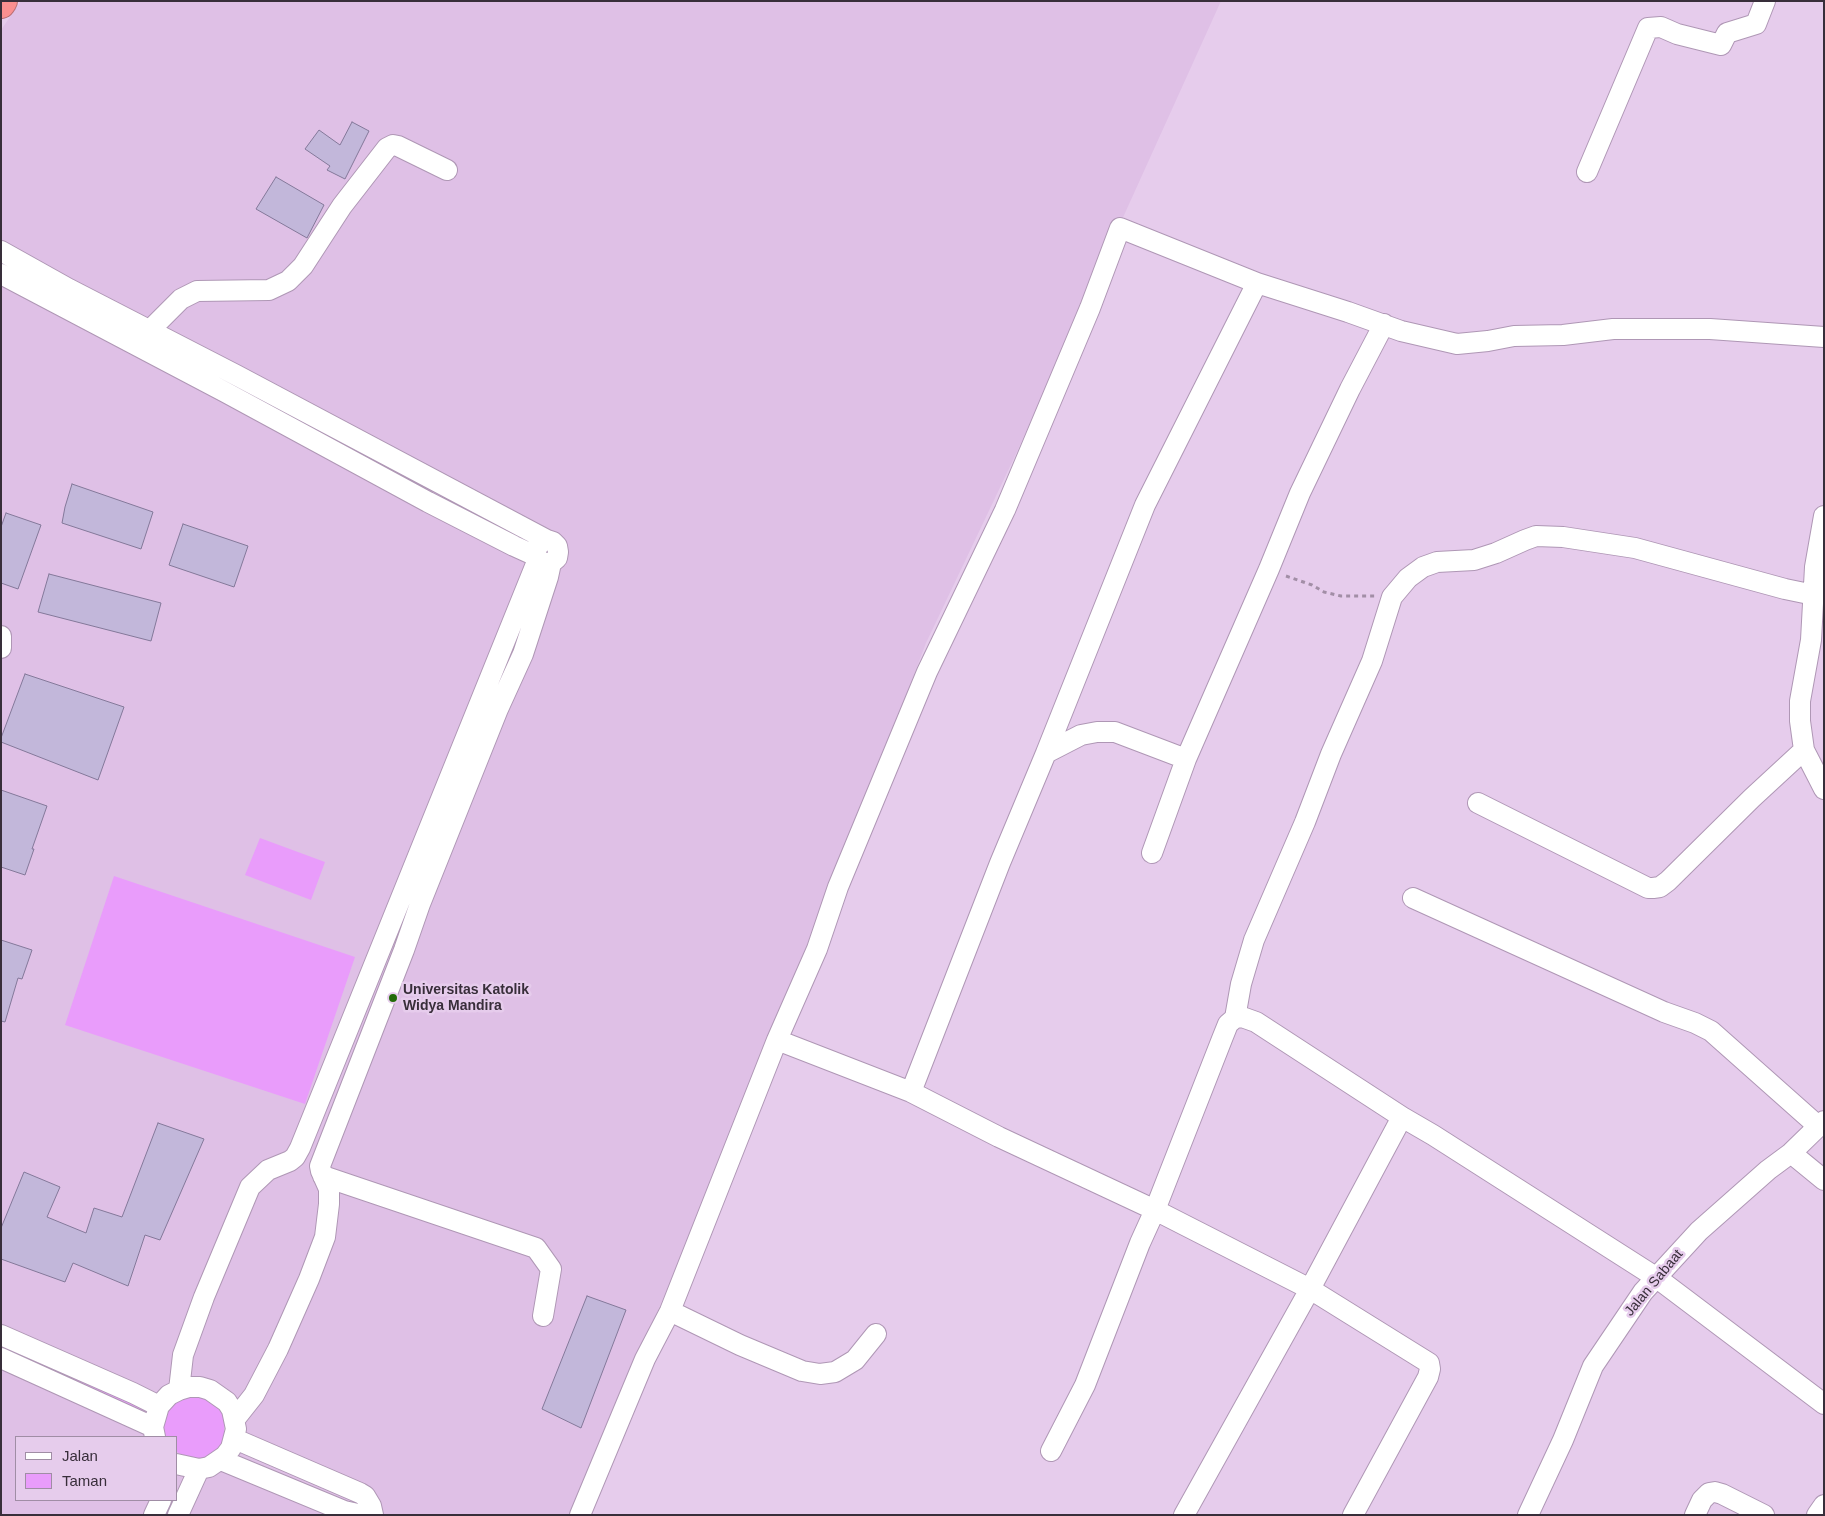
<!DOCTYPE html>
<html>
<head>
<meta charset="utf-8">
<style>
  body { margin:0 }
  #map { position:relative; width:1825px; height:1516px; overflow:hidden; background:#e6ccec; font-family:Arial,sans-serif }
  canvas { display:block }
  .frame { position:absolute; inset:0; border:2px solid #382e3a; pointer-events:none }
  .legend { position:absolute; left:15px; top:1436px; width:162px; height:65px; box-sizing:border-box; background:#e6ccec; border:1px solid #a08da5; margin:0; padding:6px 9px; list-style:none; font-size:15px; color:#382e3a }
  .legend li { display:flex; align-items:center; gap:10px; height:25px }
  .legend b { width:25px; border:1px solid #a08da5 }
</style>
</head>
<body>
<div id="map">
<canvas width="1825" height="1516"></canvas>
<div class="frame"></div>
<ul class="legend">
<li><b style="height:6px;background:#fff"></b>Jalan</li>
<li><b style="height:14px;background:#e99cfb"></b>Taman</li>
</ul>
</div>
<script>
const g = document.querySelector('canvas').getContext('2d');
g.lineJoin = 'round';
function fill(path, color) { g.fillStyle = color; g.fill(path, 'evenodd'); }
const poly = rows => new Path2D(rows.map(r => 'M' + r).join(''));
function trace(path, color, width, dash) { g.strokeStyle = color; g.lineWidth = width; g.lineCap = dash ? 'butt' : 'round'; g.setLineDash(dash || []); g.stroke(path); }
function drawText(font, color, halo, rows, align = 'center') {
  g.font = font + ' Arial,sans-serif'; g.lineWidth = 5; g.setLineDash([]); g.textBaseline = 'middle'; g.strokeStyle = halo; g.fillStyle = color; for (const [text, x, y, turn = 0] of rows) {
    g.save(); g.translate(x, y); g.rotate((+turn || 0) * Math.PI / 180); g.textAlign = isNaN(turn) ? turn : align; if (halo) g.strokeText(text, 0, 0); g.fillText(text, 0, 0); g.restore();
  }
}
fill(poly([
  [21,1,1221,1,1015,456,926,643,886,748,685,1248,569,1515,1,1515,1,30],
  [16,1437,176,1437,176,1500,16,1500]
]), '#dfc0e6');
fill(poly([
  [260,838,325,862,311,900,245,875],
  [114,876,355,957,305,1104,65,1025],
  [1,1340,142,1403,149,1412,127,1406,1,1350],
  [194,1397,206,1399,220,1408,224,1421,224,1441,214,1454,202,1459,184,1457,176,1451,176,1437,165,1437,163,1425,167,1409,176,1401]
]), '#e99cfb');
const building = poly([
  [352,122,369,131,345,179,327,170,330,166,305,149,319,130,340,145,352,122],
  [276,177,324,205,307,238,256,209,276,177],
  [72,484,153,512,141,549,62,523,65,507,72,484],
  [6,513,41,525,18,589,1,583,1,527,6,513],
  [183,524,248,546,234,587,169,565,183,524],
  [49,574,161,603,151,641,38,612,49,574],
  [25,674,124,707,98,780,1,742,1,738,25,674],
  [1,790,47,806,32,849,34,849,25,875,1,867,1,790],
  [1,940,32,950,22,979,18,978,5,1022,1,1021,1,940],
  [158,1123,204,1139,160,1240,145,1235,128,1286,73,1263,65,1282,1,1259,1,1228,24,1172,60,1187,47,1217,86,1233,94,1208,122,1217,158,1123],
  [587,1296,626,1310,581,1428,542,1409,587,1296]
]);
fill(building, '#c2b7da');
trace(building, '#84799a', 1);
const minor = poly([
  [1587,172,1648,28,1661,27,1677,34,1721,45,1727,33,1756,24,1765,1],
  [1,251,69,289,236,375,547,540],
  [1,274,225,392,428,502,514,546,536,556,538,559,544,563,551,563,557,558,558,552,557,546,553,542,547,540,542,541,535,550,536,556],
  [150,330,181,299,197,291,269,290,288,281,303,266,342,206,387,148,393,145,398,146,447,170],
  [1824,516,1815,567,1811,640,1800,701,1800,721,1804,750,1824,789],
  [1,636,1,648],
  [1046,753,1145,505,1257,283],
  [1478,803,1648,888,1653,888,1660,887,1668,881,1752,798,1804,750],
  [1152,853,1186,759],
  [1413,898,1664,1012,1695,1023,1711,1031,1818,1126],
  [1235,1018,1241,984,1254,940,1305,822,1331,754,1372,661,1392,597,1408,578,1423,567,1437,562,1474,560,1496,553,1525,540,1536,536,1563,537,1635,548,1785,589,1814,595],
  [777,1040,911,1092,999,1137,1155,1210,1222,1039,1228,1024,1235,1018,1242,1017,1256,1022,1402,1117],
  [911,1092,1000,863,1046,753,1081,735,1097,732,1115,732,1186,759,1269,569,1300,493,1350,389,1384,324],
  [1791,1153,1824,1180],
  [323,1176,536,1248,551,1269,543,1316],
  [670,1311,740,1345,802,1371,820,1374,835,1372,855,1360,876,1334],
  [1,1335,133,1393,159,1406],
  [1,1358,153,1427],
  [179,1390,183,1355,204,1297,250,1187,268,1170,290,1161,295,1157,300,1148,538,559],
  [235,1419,254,1395,278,1349,309,1279,325,1237,329,1204,329,1189,321,1171,320,1166,404,950,420,904,498,709,523,654,548,577,551,563],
  [155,1437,153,1427,159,1406,169,1395,179,1390,189,1387,200,1387,210,1390,227,1402,232,1410,236,1429,231,1448,225,1456,209,1467,199,1469,176,1464],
  [235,1439,360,1493,365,1496,371,1506,373,1515],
  [1051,1451,1085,1385,1140,1243,1155,1210,1310,1289,1429,1363,1430,1369,1428,1377,1353,1515],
  [221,1460,344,1511,362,1515],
  [154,1515,161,1500],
  [178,1515,199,1469],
  [580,1515,645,1359,670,1311,777,1040,817,949,838,887,927,672,1005,510,1090,308,1120,228,1257,283,1348,312,1401,331,1457,344,1488,341,1514,336,1563,335,1613,329,1710,329,1824,337],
  [1184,1515,1310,1289,1402,1117,1433,1135,1657,1278,1824,1404],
  [1528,1515,1563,1440,1593,1366,1643,1292,1699,1231,1768,1170,1791,1153,1824,1121],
  [1695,1515,1702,1500,1709,1493,1715,1492,1722,1494,1764,1515],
  [1817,1515,1824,1505]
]);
const highway = poly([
  [1,4,3,1]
]);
trace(minor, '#af97b5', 22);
trace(highway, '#b66d72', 30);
trace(poly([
  [1286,576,1312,585,1324,592,1341,596,1375,596]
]), '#a28ea6', 3, [4, 4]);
trace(minor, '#fff', 20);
trace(highway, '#fa8f90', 28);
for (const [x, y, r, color] of [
  [393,998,5,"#226b09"]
]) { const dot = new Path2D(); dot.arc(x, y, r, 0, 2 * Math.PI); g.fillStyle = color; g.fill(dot); trace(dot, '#e6ccec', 2); }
drawText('bold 14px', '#382e3a', '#e6ccec', [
  ["Universitas Katolik",403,990],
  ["Widya Mandira",403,1006]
], 'left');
drawText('14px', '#382e3a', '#e6ccec', [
  ["Jalan Sabaat",1654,1283,-50]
]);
</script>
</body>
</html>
